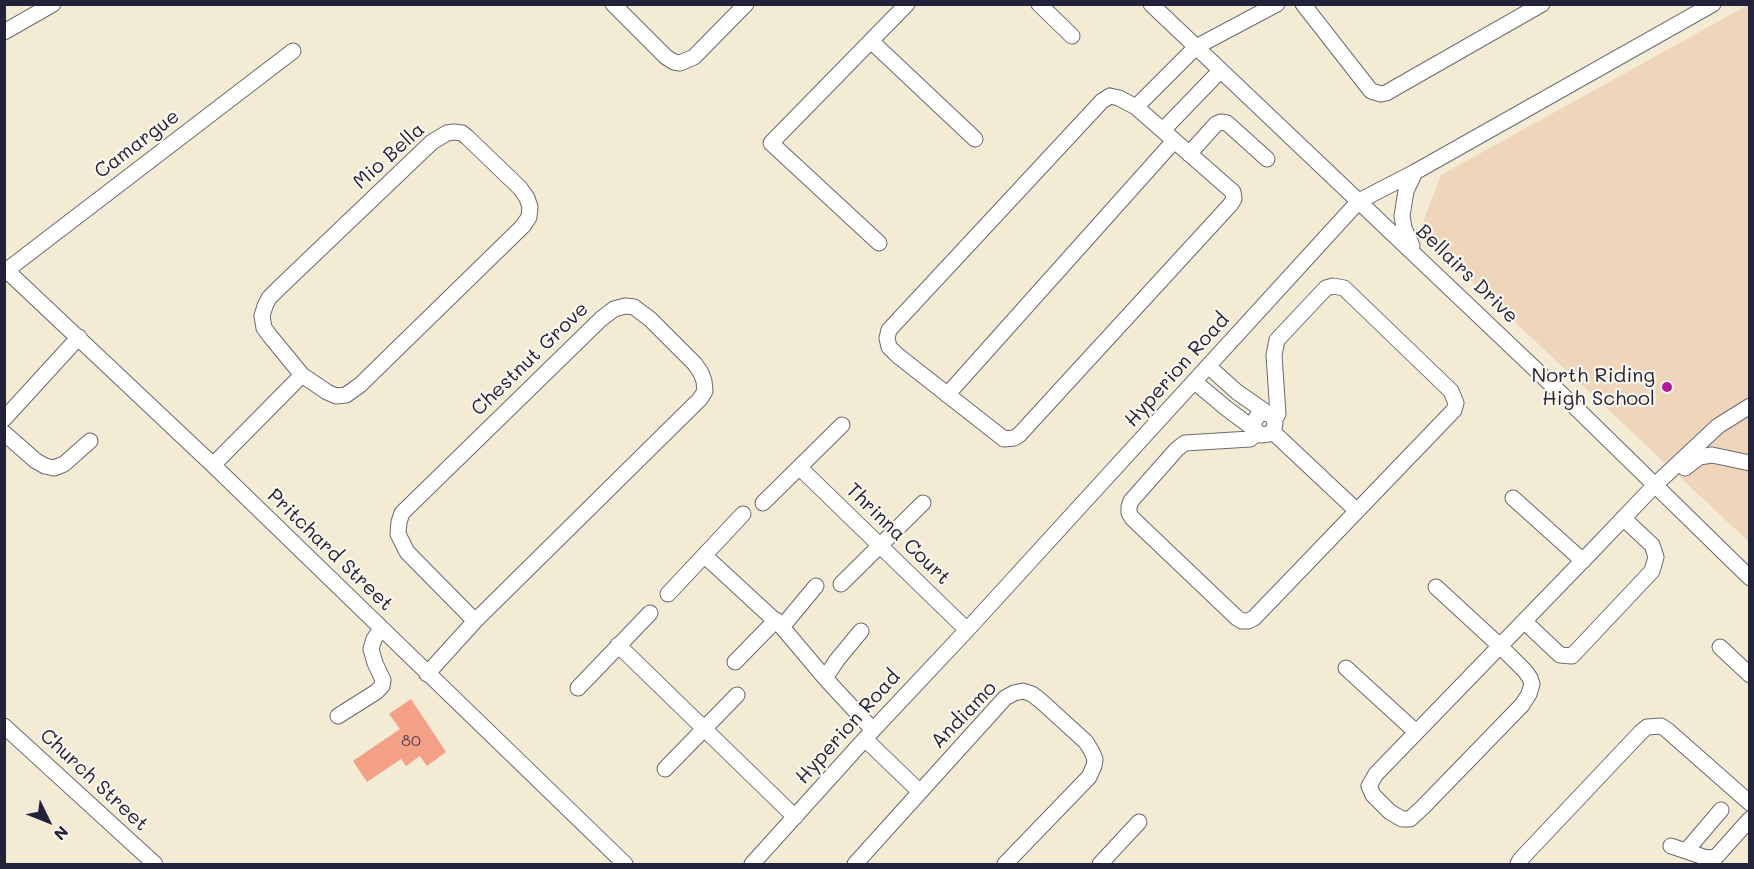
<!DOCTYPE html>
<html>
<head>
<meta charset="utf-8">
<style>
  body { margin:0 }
  #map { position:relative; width:1754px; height:869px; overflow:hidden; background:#f3ebd4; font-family:Mali,sans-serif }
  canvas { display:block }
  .frame { position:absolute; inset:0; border:6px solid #22223b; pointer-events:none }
  .north { position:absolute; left:18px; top:791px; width:60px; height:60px; -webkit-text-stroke:4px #fbf7ec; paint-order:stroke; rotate:133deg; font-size:16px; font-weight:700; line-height:24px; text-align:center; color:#22223b }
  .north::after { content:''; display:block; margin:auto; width:21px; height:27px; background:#22223b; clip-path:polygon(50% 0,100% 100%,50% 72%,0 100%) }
</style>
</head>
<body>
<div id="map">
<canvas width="1754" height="869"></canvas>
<div class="frame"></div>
<div class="north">N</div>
</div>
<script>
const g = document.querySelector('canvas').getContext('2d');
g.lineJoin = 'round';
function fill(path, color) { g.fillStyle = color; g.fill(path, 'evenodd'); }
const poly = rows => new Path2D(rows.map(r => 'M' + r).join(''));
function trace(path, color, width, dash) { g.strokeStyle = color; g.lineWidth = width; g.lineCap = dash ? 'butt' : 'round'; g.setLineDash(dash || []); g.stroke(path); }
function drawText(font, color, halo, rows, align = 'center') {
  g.font = font + ' Mali,sans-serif'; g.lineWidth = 4.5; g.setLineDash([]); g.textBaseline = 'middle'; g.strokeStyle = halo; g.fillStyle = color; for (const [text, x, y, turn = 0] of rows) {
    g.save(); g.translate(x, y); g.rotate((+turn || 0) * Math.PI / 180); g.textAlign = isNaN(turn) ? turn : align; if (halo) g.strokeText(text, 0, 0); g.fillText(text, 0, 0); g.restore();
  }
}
fill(poly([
  [1748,5,1749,5,1749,542,1419,232,1441,175]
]), '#efd6bb');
fill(poly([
  [411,699,446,752,427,766,420,756,406,766,401,759,367,782,353,761,400,729,389,714]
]), '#f3a087');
const minor = poly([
  [613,4,666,57,674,62,680,63,694,57,746,4],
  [1039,4,1072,36],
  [1151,4,1574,406,1750,578],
  [1303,4,1371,91,1381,94,1386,93,1542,4],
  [4,32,53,4],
  [871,41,975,139],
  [1110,96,1119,98,1136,107,1233,192,1234,199,1230,205,1019,435,1014,438,1004,439,897,355,889,347,887,338,889,330,1102,101,1110,96],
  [1136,107,1196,47,1277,4],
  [1163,130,1220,71],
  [454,132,462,133,467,137,520,188,527,198,530,207,529,217,523,226,360,385,346,395,336,396,327,392,302,375,270,336,264,328,262,316,265,306,269,298,279,288,432,142,447,133,454,132],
  [1189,154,1216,124,1221,122,1227,123,1267,159],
  [879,243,771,143,907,4],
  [1412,246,1404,228,1402,216,1406,191,1415,172],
  [4,268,213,465,625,864],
  [7,270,293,51],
  [1208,366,1237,392,1273,417,1275,423,1274,429,1269,434,1261,435,1254,429,1254,422,1258,415,1265,413],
  [1195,382,1226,408,1254,429],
  [947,395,1174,141],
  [4,419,79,337],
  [1273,432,1357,511],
  [4,433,36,461,45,466,54,468,64,464,90,441],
  [1258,433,1250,439,1185,443,1177,449,1131,501,1129,507,1129,513,1132,518,1237,618,1242,621,1248,621,1254,618,1454,410,1456,403,1451,391,1344,288,1333,286,1326,288,1277,340,1274,355,1278,414,1274,420],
  [213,465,302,375],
  [800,468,967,630],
  [1685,468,1699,457,1712,455,1750,463],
  [1513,498,1583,561],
  [763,503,842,425],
  [705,556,782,627,825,678,873,730],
  [841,584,923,503],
  [1436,587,1500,646,1525,671,1530,678,1532,684,1529,694,1522,705,1423,807,1410,819,1402,819,1390,812,1373,795,1369,786,1376,774,1500,646,1595,548,1654,486,1718,426,1750,406],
  [668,594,743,514],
  [1524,621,1560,655,1572,656,1652,571,1656,557,1652,545,1623,518],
  [782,627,816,586],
  [618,645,795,817],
  [1720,647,1750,675],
  [735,662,776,620],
  [1346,668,1416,732],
  [427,674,475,621,700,399,705,391,704,381,701,373,695,364,650,319,634,307,625,306,614,309,601,319,402,513,399,522,398,534,407,552,475,621],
  [825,678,837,660,861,631],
  [578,688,650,613],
  [338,716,376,692,382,686,383,680,375,663,371,649,374,639,381,629],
  [4,726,155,864],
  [665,769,737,695],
  [920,792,1005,698,1014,693,1023,691,1032,694,1041,701,1086,742,1092,752,1095,759,1094,766,1089,777,1005,864],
  [1671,846,1707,858,1716,857,1750,819],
  [1686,851,1721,810],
  [752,864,873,730,967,630,1359,201,1415,172,1713,4],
  [855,864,920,792,865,739],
  [1100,864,1139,822],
  [1518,864,1520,860,1641,732,1647,727,1661,726,1667,730,1750,803]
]);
trace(minor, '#6b6871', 17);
trace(minor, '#fff', 15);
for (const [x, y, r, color] of [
  [1667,387,6,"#b5179e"]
]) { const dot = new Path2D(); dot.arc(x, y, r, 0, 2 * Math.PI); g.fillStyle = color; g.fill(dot); trace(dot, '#fbf7ec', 2); }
drawText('16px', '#56424e', null, [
  ["80",411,741]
]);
drawText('20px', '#22223b', '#fbf7ec', [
  ["Camargue",137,144,-37],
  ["Mio Bella",389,156,-42],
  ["Bellairs Drive",1467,274,44],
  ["Chestnut Grove",530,359,-44],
  ["Hyperion Road",1177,370,-48],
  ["Thrinna Court",898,534,44],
  ["Pritchard Street",330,550,44],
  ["Andiamo",964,715,-46],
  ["Hyperion Road",848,727,-48],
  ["Church Street",94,780,43]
]);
drawText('20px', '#22223b', '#fbf7ec', [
  ["North Riding",1655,376],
  ["High School",1655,399]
], 'right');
</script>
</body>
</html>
